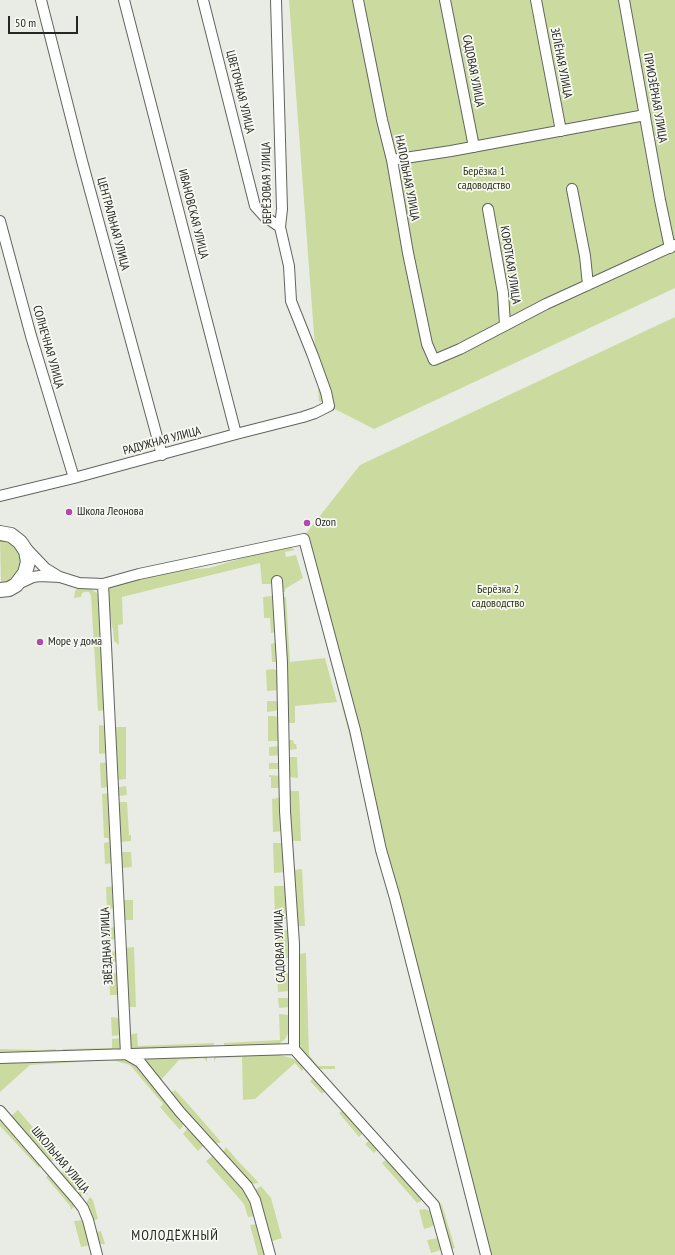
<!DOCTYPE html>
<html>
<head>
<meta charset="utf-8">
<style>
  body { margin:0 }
  #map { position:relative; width:675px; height:1255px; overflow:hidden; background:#e9ece5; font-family:"PT Sans Narrow",sans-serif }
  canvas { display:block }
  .scale { position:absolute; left:8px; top:16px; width:70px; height:18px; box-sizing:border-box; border:2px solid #262624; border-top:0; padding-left:5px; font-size:12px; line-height:14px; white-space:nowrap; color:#262624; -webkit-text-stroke:3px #f7f9f2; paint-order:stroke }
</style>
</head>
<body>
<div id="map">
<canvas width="675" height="1255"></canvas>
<div class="scale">50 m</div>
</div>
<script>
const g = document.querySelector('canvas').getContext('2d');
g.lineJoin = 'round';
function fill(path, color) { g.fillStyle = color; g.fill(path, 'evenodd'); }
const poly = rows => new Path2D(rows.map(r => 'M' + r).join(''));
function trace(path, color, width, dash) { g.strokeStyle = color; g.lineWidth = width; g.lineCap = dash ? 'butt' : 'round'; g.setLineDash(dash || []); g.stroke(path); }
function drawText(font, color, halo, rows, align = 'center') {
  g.font = font + ' "PT Sans Narrow",sans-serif'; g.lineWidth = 3.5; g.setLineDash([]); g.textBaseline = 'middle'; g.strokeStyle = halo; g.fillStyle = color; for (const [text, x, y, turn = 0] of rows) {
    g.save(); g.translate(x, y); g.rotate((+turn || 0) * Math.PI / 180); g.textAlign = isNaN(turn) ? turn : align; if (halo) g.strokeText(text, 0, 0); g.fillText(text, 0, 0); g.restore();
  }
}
fill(poly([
  [289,0,675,0,675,288,374,429,319,401],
  [675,317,675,1255,482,1255,300,541,360,465],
  [0,540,10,542,17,547,23,562,16,577,9,582,1,583],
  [290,547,295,550,285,552,286,557,296,555,303,578,285,589,285,592,282,592,273,584,262,584,260,563,122,597,123,624,118,625,119,645,114,641,113,629,112,627,107,593,109,589,115,584,184,570,209,568,249,556],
  [78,588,91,589,97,593,98,597,106,710,98,711,91,596,89,592,85,592,82,593,81,597,74,598,75,591],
  [272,596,275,598,275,632,271,633,270,618,264,618,263,597],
  [286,597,290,662,325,658,337,702,295,706,295,723,287,723,282,598],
  [275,641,276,641,278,661,277,662,272,662,271,644,274,643],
  [274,669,278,672,279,690,267,691,266,670],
  [267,701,276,701,279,704,279,709,275,711,267,712],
  [268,716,275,716,279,719,280,741,268,741],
  [99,725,107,726,108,753,99,754],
  [115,727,126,727,126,779,117,780],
  [288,740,293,740,294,744,296,744,297,749,288,750],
  [281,746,281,755,269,756,269,747],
  [289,757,297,757,298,778,289,777],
  [109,762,110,787,101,788,100,763],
  [269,763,280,763,281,769,269,769],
  [269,775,281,776,281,788,271,788,271,777,269,777],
  [126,786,127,795,119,796,119,787],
  [290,791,299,791,301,841,292,841],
  [110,793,113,863,105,864,104,843,109,842,108,838,104,838,102,794],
  [282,797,283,831,273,832,272,799],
  [119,802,127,802,129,835,131,835,131,841,121,842],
  [273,843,283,843,285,872,274,873],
  [122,852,131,852,132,867,122,868],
  [302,869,305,926,297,926,293,870],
  [115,886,116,908,107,909,106,887],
  [274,886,286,886,288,914,286,915,286,919,275,920],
  [124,900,133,900,133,920,125,920],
  [115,927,116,938,108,942,107,928],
  [285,929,288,931,289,958,277,958,276,930],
  [134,947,136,1007,127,1007,125,948],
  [108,950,116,952,117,961,109,963],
  [306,953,309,1055,318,1066,335,1066,335,1069,316,1069,300,1051,298,1046,299,954],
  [109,972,119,974,119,995,110,995],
  [289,973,290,991,278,992,277,974],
  [278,998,290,998,290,1007,279,1008],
  [279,1014,290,1015,289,1032,285,1039,278,1045,224,1048,224,1043,280,1040],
  [111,1017,119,1018,121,1035,112,1036],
  [137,1033,138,1046,214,1043,213,1048,135,1050,132,1048,130,1045,129,1035],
  [121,1038,121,1044,119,1051,64,1053,62,1049,112,1048,112,1039],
  [0,1049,41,1050,56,1049,55,1053,0,1055],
  [272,1053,291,1058,298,1061,304,1067,302,1071,295,1063,255,1099,243,1100,242,1057,216,1058,214,1061,214,1056],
  [207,1056,207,1062,204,1058,179,1060,161,1080,150,1067,146,1061,147,1058],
  [120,1058,135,1062,185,1122,180,1130,160,1107,163,1104,130,1065,112,1060,30,1065,0,1092,0,1062],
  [315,1077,326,1089,322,1094,310,1081],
  [175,1090,188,1104,221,1142,216,1144,171,1093],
  [18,1110,55,1153,60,1160,51,1161,11,1116],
  [344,1110,364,1132,359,1137,339,1113],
  [0,1117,41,1163,39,1168,0,1126],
  [189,1126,205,1144,198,1151,183,1134],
  [370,1140,378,1149,374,1153,365,1144],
  [226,1147,238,1161,259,1183,252,1184,223,1152],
  [215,1154,244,1188,253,1202,257,1216,248,1217,244,1204,206,1161],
  [387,1159,422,1197,421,1201,417,1203,382,1163],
  [67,1168,88,1194,80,1196,60,1174],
  [50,1174,76,1204,71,1210,70,1206,46,1177],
  [421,1182,442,1205,455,1248,451,1249,419,1184],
  [261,1186,271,1198,282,1238,272,1241,264,1213,255,1190],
  [90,1197,93,1200,98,1219,92,1221,86,1207,87,1201],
  [425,1209,430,1211,434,1224,431,1227,424,1229,419,1210],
  [83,1220,90,1245,81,1247,74,1221],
  [259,1224,265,1255,258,1255,250,1225],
  [101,1231,105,1244,99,1244,96,1232],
  [438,1238,441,1250,431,1253,427,1240]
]), '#cbdb9f');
const street = poly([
  [41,0,82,161,162,455],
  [124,0,236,434],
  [203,0,255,206,264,216,280,227],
  [358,0,382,120,392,160,408,253,427,344,434,360,460,349,546,304,675,245],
  [445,0,474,147],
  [536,0,561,131],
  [624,0,660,200,670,248],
  [392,160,451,151,645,115],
  [572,189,585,256,588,285],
  [488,209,503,293,505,325],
  [0,221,31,336,74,478],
  [0,496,74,478,236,434,303,417,315,413,329,406,326,392,313,356,291,301,289,266,280,227,282,209,276,0],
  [25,547,45,568,58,576],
  [277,581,282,663,285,811,294,944,294,1049,434,1205,448,1255],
  [18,584,33,577,40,576,60,577,79,583,103,584,139,574,304,539,355,730,381,850,395,898,486,1255],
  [103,584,126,1054,140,1062,180,1112,247,1186,255,1200,270,1255],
  [0,1058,294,1049],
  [0,1111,76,1199,83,1208,88,1220,97,1255]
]);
const secondary = poly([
  [0,533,11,535,20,542,26,551,28,562,25,573,16,585,9,589,0,590]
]);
trace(street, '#62645e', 12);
trace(secondary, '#62645e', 16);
trace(street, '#fff', 10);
trace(secondary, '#fff', 14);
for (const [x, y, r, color] of [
  [69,512,4,"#b248aa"],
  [307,523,4,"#b248aa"],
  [40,642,4,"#b248aa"]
]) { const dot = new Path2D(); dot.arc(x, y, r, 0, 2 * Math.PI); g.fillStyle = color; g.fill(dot); trace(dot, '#f7f9f2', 1.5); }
drawText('12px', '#262624', '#f7f9f2', [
  ["ЗЕЛЁНАЯ УЛИЦА",561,63,79],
  ["САДОВАЯ УЛИЦА",473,71,79],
  ["ЦВЕТОЧНАЯ УЛИЦА",240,92,76],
  ["ПРИОЗЁРНАЯ УЛИЦА",655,98,80],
  ["НАПОЛЬНАЯ УЛИЦА",407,178,79],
  ["БЕРЁЗОВАЯ УЛИЦА",267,183,-91],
  ["ИВАНОВСКАЯ УЛИЦА",193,214,76],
  ["ЦЕНТРАЛЬНАЯ УЛИЦА",113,224,75],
  ["КОРОТКАЯ УЛИЦА",510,265,81],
  ["СОЛНЕЧНАЯ УЛИЦА",48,347,74],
  ["РАДУЖНАЯ УЛИЦА",162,441,-15],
  ["ЗВЁЗДНАЯ УЛИЦА",107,946,-93],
  ["САДОВАЯ УЛИЦА",280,946,-92],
  ["ШКОЛЬНАЯ УЛИЦА",60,1160,50]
]);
drawText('12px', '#2c3414', '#f7f9f2', [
  ["Берёзка 1",484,172],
  ["садоводство",484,186],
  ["Берёзка 2",498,590],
  ["садоводство",498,604]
]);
drawText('12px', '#262624', '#f7f9f2', [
  ["Школа Леонова",77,512],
  ["Ozon",315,523],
  ["Море у дома",48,642]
], 'left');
g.letterSpacing = '1px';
drawText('14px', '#262624', '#f7f9f2', [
  ["МОЛОДЁЖНЫЙ",175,1236]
]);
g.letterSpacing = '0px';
</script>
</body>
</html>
